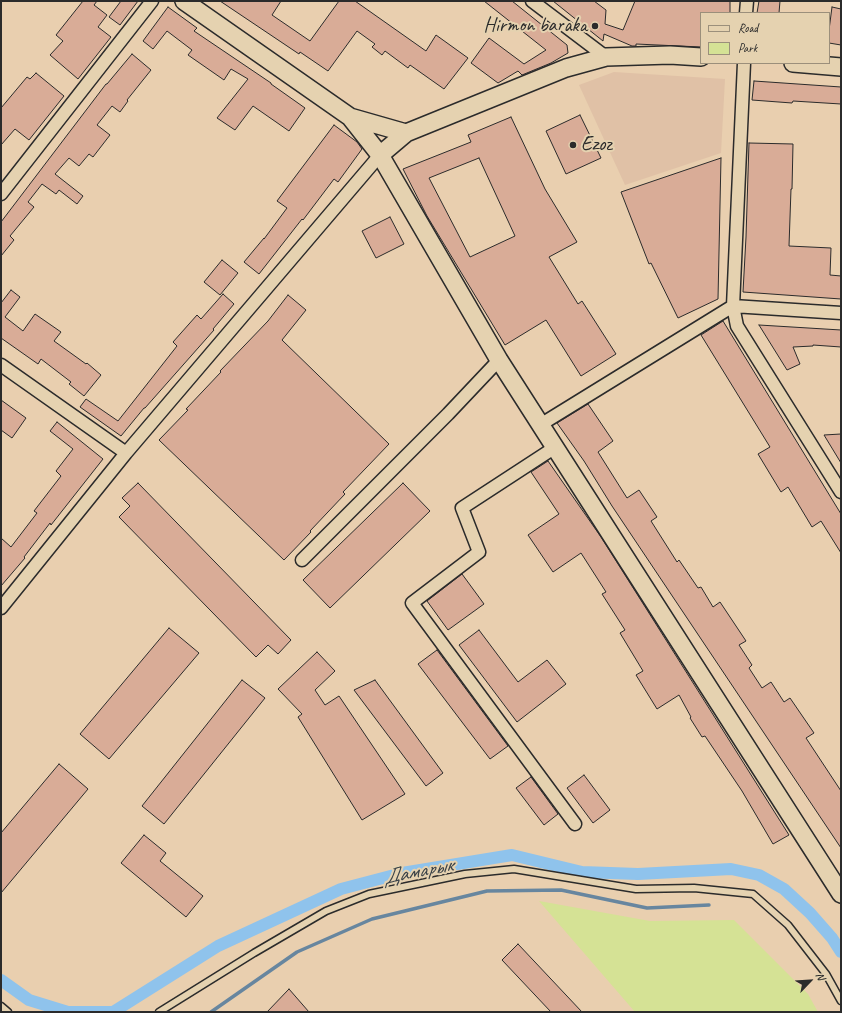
<!DOCTYPE html>
<html>
<head>
<meta charset="utf-8">
<style>
  body { margin:0 }
  #map { position:relative; width:842px; height:1013px; overflow:hidden; background:#e9cfaf; font-family:Caveat,sans-serif }
  canvas { display:block }
  .frame { position:absolute; inset:0; border:2px solid #2b2b2b; pointer-events:none }
  .legend { position:absolute; left:700px; top:12px; width:130px; height:52px; box-sizing:border-box; background:#e5d2b0; border:1px solid #9b8f7b; margin:0; padding:5px 7px; list-style:none; font-size:12px; color:#2b2b2b }
  .legend li { display:flex; align-items:center; gap:8px; height:20px }
  .legend b { width:20px; border:1px solid #9b8f7b }
  .north { position:absolute; left:790px; top:961px; width:40px; height:40px; -webkit-text-stroke:3px #e5d2b0; paint-order:stroke; rotate:65deg; font-size:11px; font-weight:700; line-height:16px; text-align:center; color:#2b2b2b }
  .north::after { content:''; display:block; margin:auto; width:14px; height:18px; background:#2b2b2b; clip-path:polygon(50% 0,100% 100%,50% 72%,0 100%) }
</style>
</head>
<body>
<div id="map">
<canvas width="842" height="1013"></canvas>
<div class="frame"></div>
<ul class="legend">
<li><b style="height:5px;background:#e5d2b0"></b>Road</li>
<li><b style="height:11px;background:#d5e295"></b>Park</li>
</ul>
<div class="north">N</div>
</div>
<script>
const g = document.querySelector('canvas').getContext('2d');
g.lineJoin = 'round';
function fill(path, color) { g.fillStyle = color; g.fill(path, 'evenodd'); }
const poly = rows => new Path2D(rows.map(r => 'M' + r).join(''));
function trace(path, color, width, dash) { g.strokeStyle = color; g.lineWidth = width; g.lineCap = dash ? 'butt' : 'round'; g.setLineDash(dash || []); g.stroke(path); }
function drawText(font, color, halo, rows, align = 'center') {
  g.font = font + ' Caveat,sans-serif'; g.lineWidth = 4; g.setLineDash([]); g.textBaseline = 'middle'; g.strokeStyle = halo; g.fillStyle = color; for (const [text, x, y, turn = 0] of rows) {
    g.save(); g.translate(x, y); g.rotate((+turn || 0) * Math.PI / 180); g.textAlign = isNaN(turn) ? turn : align; if (halo) g.strokeText(text, 0, 0); g.fillText(text, 0, 0); g.restore();
  }
}
fill(poly([
  [614,72,725,79,721,153,625,185,579,85]
]), '#e0c1a6');
fill(poly([
  [539,901,650,921,734,920,808,994,818,1012,635,1012]
]), '#d5e295');
trace(poly([
  [211,1012,297,952,372,919,487,891,561,890,647,908,709,905]
]), '#67869f', 3.5);
trace(poly([
  [1,980,29,1000,68,1012,113,1012,218,946,341,889,402,873,512,855,582,872,638,874,731,869,759,875,784,889,810,913,832,938,841,952]
]), '#8fc3ec', 12);
const building = poly([
  [83,1,97,1,94,5,107,15,98,27,111,37,78,79,50,55,63,41,56,35,83,1],
  [121,1,138,1,120,25,109,17,121,1],
  [220,1,281,1,272,15,310,41,339,1,355,1,426,51,436,35,468,58,444,89,410,65,408,68,385,51,382,55,372,47,375,44,357,31,328,71,300,52,299,54,220,1],
  [484,1,512,1,567,45,568,53,551,63,522,75,518,71,498,83,471,63,489,38,524,64,546,50,484,1],
  [553,1,594,1,606,10,605,24,623,30,635,1,730,1,730,13,701,13,701,47,636,44,636,46,632,46,604,34,603,41,553,1],
  [759,1,780,1,779,13,757,13,759,1],
  [168,7,197,28,194,31,271,83,271,84,305,108,289,131,253,106,235,130,217,118,248,79,231,69,224,80,188,55,192,50,167,31,153,49,143,41,168,7],
  [832,7,841,9,841,45,829,43,829,30,832,7],
  [132,54,151,70,127,100,128,101,120,112,112,106,97,125,110,135,93,157,89,154,79,166,69,158,55,174,83,196,77,204,59,190,56,194,42,184,28,202,34,207,10,236,14,240,1,256,1,222,106,84,107,84,132,54],
  [36,73,64,96,29,140,15,129,1,145,1,108,27,77,30,79,36,73],
  [754,81,841,87,841,104,793,101,792,103,752,100,754,81],
  [580,115,601,158,566,174,546,131,580,115],
  [511,117,545,189,577,242,549,257,578,304,582,301,616,354,581,376,546,320,505,345,427,216,403,169,471,142,468,135,511,117],
  [479,158,515,236,470,257,429,178,479,158],
  [334,125,357,142,362,149,338,182,334,179,303,220,302,219,259,274,244,262,264,238,264,239,287,208,277,201,334,125],
  [749,143,793,144,792,189,791,189,789,246,831,248,830,275,841,276,841,299,743,292,746,237,749,143],
  [721,158,718,299,678,318,651,263,649,264,621,192,721,158],
  [390,217,404,244,376,258,362,231,390,217],
  [222,260,238,273,220,295,204,282,222,260],
  [11,290,20,297,5,317,23,331,35,314,61,332,54,341,86,364,87,363,101,375,84,396,69,384,71,382,41,359,38,364,1,338,1,303,11,290],
  [223,294,234,304,213,329,214,330,145,408,144,408,121,436,80,407,86,399,118,421,177,346,173,342,197,315,201,319,223,294],
  [288,295,306,310,282,340,389,444,343,492,345,494,310,531,311,532,284,560,159,440,188,410,186,409,221,372,220,371,268,321,288,295],
  [723,321,841,514,841,553,821,521,812,527,788,487,781,492,758,454,770,447,701,335,723,321],
  [759,325,841,330,841,347,813,345,813,346,793,347,800,364,787,370,759,325],
  [1,400,26,418,12,438,1,430,1,400],
  [588,404,613,441,598,452,627,498,639,490,657,517,651,521,677,562,679,560,698,588,701,587,713,607,720,602,746,641,739,645,752,665,749,668,762,688,771,682,784,702,790,698,814,733,806,738,841,791,841,848,612,506,584,461,557,423,588,404],
  [57,422,103,459,51,525,50,523,24,557,25,558,1,586,1,538,11,547,37,513,34,511,61,476,56,471,73,449,50,431,57,422],
  [841,434,841,463,824,435,841,434],
  [548,461,601,537,789,835,773,844,742,791,705,736,702,737,690,718,691,717,679,695,657,709,636,675,643,671,620,633,625,630,602,594,606,592,581,553,553,572,528,535,559,514,531,472,548,461],
  [138,483,291,640,278,654,268,645,256,657,119,517,130,506,122,498,138,483],
  [403,483,430,511,330,608,303,580,403,483],
  [462,574,484,604,448,630,427,601,462,574],
  [169,628,199,653,109,759,80,734,169,628],
  [479,630,518,682,547,660,566,684,517,722,459,645,479,630],
  [437,650,508,746,490,759,418,664,437,650],
  [317,652,335,671,315,690,325,705,339,696,405,794,362,820,298,717,302,714,278,689,317,652],
  [242,680,265,698,164,824,142,806,242,680],
  [375,680,443,773,426,786,354,690,375,680],
  [59,764,88,789,1,893,1,833,59,764],
  [584,775,610,810,593,823,567,788,584,775],
  [531,777,558,814,544,825,516,788,531,777],
  [144,835,166,853,160,861,203,896,186,917,121,863,144,835],
  [518,944,582,1012,551,1012,502,960,518,944],
  [289,989,309,1012,267,1012,289,989]
]);
fill(building, '#d9ac97');
trace(building, '#2b2b2b', 1);
const service = poly([
  [1,1006,8,1012],
  [159,1012,254,953,326,911,369,894,465,874,514,869,636,889,694,888,753,894,788,925,826,974,841,1001]
]);
const minor = poly([
  [532,1,606,57],
  [746,13,747,1],
  [744,63,733,306,737,326,841,492],
  [1,194,152,1],
  [1,365,126,453],
  [540,425,733,306,841,313],
  [554,448,462,508,479,552,412,603,575,824],
  [302,560,448,414,499,360],
  [1,608,126,453,380,155]
]);
const secondary = poly([
  [184,1,350,117,380,155,406,133,566,68,606,57,670,55,701,57],
  [793,63,841,67],
  [350,117,406,133],
  [380,155,499,360,841,894]
]);
trace(service, '#2b2b2b', 9);
trace(minor, '#2b2b2b', 15);
trace(secondary, '#2b2b2b', 20);
trace(service, '#e5d2b0', 6);
trace(minor, '#e5d2b0', 12);
trace(secondary, '#e5d2b0', 17);
for (const [x, y, r, color] of [
  [595,26,4,"#2b2b2b"],
  [573,145,4,"#2b2b2b"]
]) { const dot = new Path2D(); dot.arc(x, y, r, 0, 2 * Math.PI); g.fillStyle = color; g.fill(dot); trace(dot, '#e5d2b0', 1.5); }
drawText('20px', '#2b2b2b', '#e5d2b0', [
  ["Hirmon baraka",587,26],
  ["Ezoz",581,145,"left"]
], 'right');
drawText('italic 21px', '#3a4248', '#e5d2b0', [
  ["Дамарык",418,872,-11]
]);
</script>
</body>
</html>
